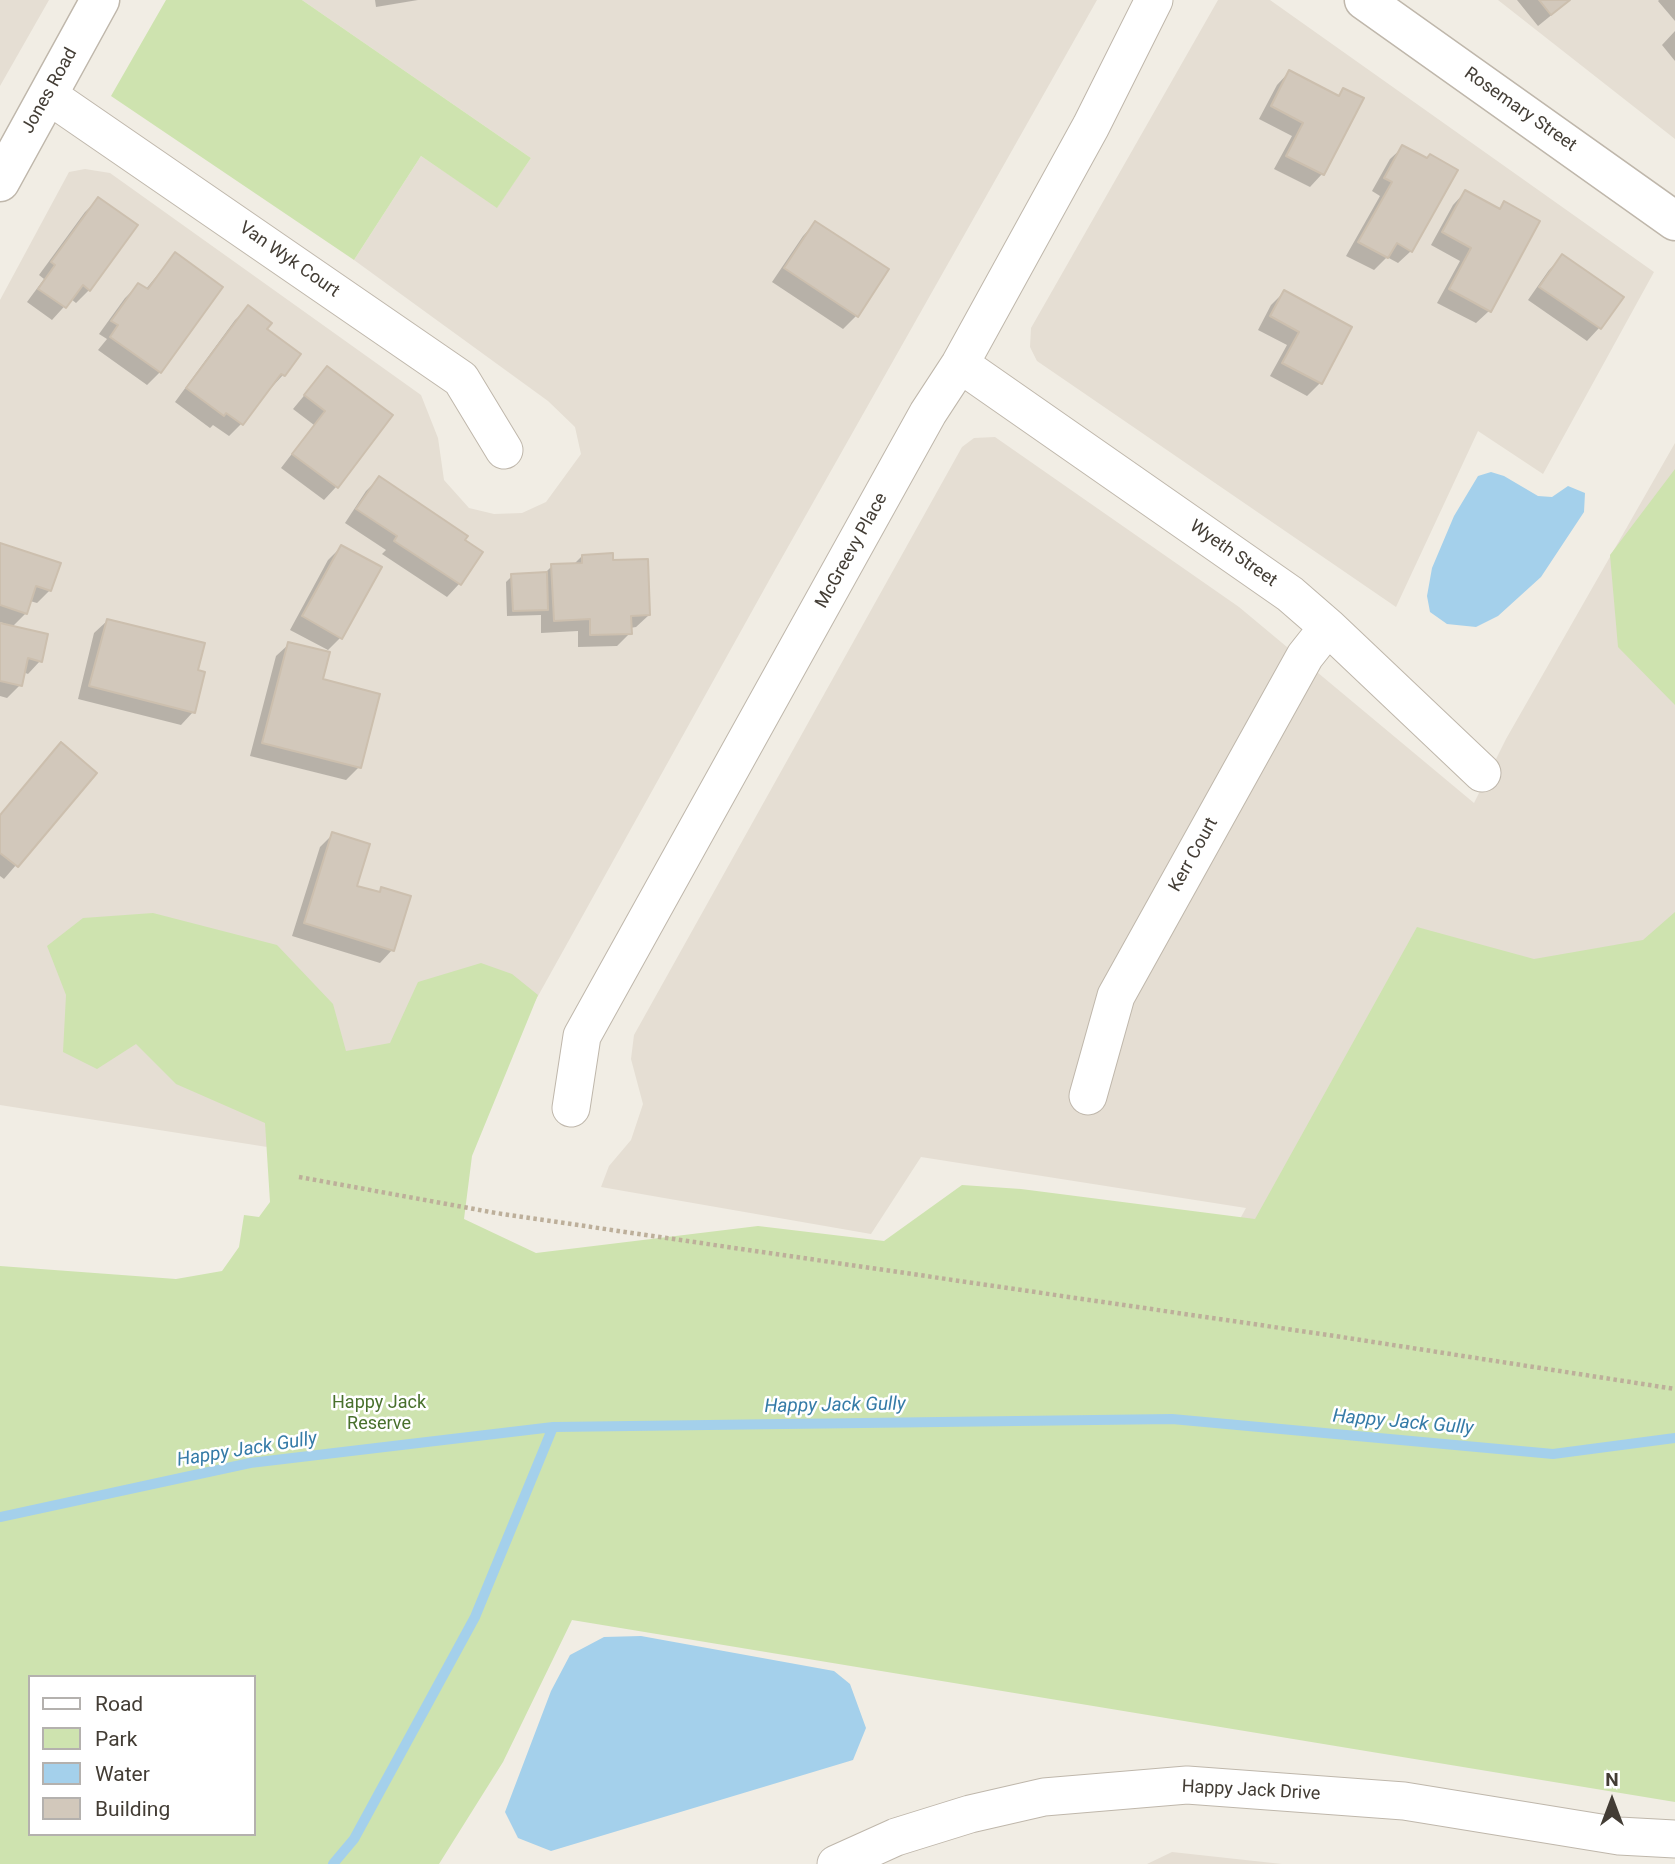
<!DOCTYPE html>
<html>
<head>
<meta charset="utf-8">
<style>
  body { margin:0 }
  #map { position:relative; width:1675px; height:1864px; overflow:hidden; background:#f1ede4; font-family:Roboto,sans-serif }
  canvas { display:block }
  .legend { position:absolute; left:28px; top:1675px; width:228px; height:161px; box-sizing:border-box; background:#fff; border:2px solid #b4b1ae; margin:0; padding:9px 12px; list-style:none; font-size:21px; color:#433d35 }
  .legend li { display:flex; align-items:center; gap:14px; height:35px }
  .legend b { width:35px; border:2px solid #b4b1ae }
  .north { position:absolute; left:1577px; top:1766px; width:70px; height:70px; -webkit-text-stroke:5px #fff; paint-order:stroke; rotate:0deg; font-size:19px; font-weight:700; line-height:28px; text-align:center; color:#433d35 }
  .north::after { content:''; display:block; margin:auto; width:24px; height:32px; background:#433d35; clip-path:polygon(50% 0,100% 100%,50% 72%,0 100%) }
</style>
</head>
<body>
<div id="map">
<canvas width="1675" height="1864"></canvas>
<ul class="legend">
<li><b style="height:9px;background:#fff"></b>Road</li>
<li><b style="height:19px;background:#cee3af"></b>Park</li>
<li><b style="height:19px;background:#a4d0eb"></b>Water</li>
<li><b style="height:19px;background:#d2c8bb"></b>Building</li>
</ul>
<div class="north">N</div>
</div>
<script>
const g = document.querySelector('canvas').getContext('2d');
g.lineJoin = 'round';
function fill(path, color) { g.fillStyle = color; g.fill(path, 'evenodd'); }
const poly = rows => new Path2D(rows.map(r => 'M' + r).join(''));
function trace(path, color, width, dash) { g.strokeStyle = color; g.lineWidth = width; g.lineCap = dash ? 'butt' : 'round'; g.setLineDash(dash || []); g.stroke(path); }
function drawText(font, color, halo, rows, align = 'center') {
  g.font = font + ' Roboto,sans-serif'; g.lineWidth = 5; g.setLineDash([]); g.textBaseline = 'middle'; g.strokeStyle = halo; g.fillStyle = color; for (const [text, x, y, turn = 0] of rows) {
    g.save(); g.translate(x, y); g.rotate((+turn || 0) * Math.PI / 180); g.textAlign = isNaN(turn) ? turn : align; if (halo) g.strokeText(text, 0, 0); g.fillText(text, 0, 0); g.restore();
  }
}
fill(poly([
  [0,0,49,0,0,86],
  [302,0,1097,0,771,577,439,1174,0,1105,0,300,69,172,85,169,110,173,421,395,438,438,444,480,469,508,494,514,522,513,546,502,581,454,575,427,548,401,354,260,421,156,497,207,531,158],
  [1218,0,1270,0,1654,272,1543,474,1478,431,1396,607,1037,361,1030,347,1031,328],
  [1498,0,1675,0,1675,139],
  [995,437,1239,607,1474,803,1506,739,1675,443,1675,1376,1197,1297,1246,1208,921,1157,871,1234,601,1187,609,1166,631,1140,643,1104,631,1059,634,1035,962,447,974,438],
  [1172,1852,1282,1864,1147,1864]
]), '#e5ded3');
fill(poly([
  [166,0,302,0,531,158,497,208,421,156,354,260,111,96],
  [1675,469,1675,705,1618,647,1610,555],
  [1675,912,1675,1802,572,1620,503,1762,439,1864,0,1864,0,1266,176,1279,222,1271,239,1247,244,1215,259,1217,270,1202,265,1123,176,1084,136,1044,97,1069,63,1052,66,995,47,946,83,918,153,913,277,945,333,1004,346,1051,390,1043,418,982,481,963,512,974,538,995,472,1156,464,1219,536,1253,758,1226,884,1241,962,1185,1021,1189,1255,1219,1417,927,1534,959,1643,940],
  [30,1677,254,1677,254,1834,30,1834]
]), '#cee3af');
fill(poly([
  [1491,472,1504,476,1538,496,1552,497,1568,486,1585,493,1584,512,1541,577,1498,616,1476,627,1447,624,1430,612,1427,596,1432,568,1454,516,1478,476],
  [641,1636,834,1671,850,1684,866,1728,853,1760,551,1851,518,1838,505,1812,551,1691,570,1655,604,1637]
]), '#a4d0eb');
fill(poly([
  [375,0,418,0,376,7],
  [1517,0,1570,0,1538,26],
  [1659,0,1675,0,1675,21,1658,1],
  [1675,31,1675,61,1662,45],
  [1289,72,1337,97,1343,90,1361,99,1322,174,1310,187,1274,169,1292,136,1259,119,1277,85],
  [1403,147,1411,251,1398,263,1387,257,1374,270,1346,256,1380,196,1372,191,1390,159],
  [1465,192,1498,210,1505,203,1489,311,1476,323,1437,303,1460,261,1431,245,1453,205],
  [98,199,89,290,76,303,71,299,52,320,27,302,44,279,39,275,85,212],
  [815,223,856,316,843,329,772,282,803,236],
  [175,254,160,372,147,385,98,350,107,339,99,334,125,298,138,285,145,290],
  [1562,257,1621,298,1599,328,1587,341,1528,300,1549,270],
  [1284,292,1320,383,1307,396,1270,376,1287,345,1258,330,1271,305],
  [248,308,264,329,299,354,283,375,271,388,269,387,242,423,229,436,213,425,210,428,175,402,235,320],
  [327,368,390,416,336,487,324,500,281,468,314,425,293,409],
  [379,478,481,553,459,584,447,597,382,554,386,550,345,523,366,491],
  [0,545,50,590,37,603,30,601,26,613,11,628,40,661,28,674,23,672,20,685,7,698,0,696,0,625,8,627,9,625,0,622],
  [341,547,340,638,328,650,290,630,328,560],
  [582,556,611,562,649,615,636,627,630,628,630,633,617,646,578,647,578,631,541,633,541,615,507,616,506,582,512,576,544,574,552,566,573,565],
  [107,621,196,672,193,712,181,725,78,699,94,633],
  [289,644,321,681,359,767,346,780,250,756,276,656],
  [48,757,95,773,4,879,0,876,0,815],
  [333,834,355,887,377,893,382,889,392,950,380,963,292,936,320,847]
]), '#0003');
trace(poly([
  [0,1517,250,1463,553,1427,1172,1419,1553,1454,1675,1438],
  [333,1864,354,1839,475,1617,553,1427]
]), '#a4d0eb', 10);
const building = poly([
  [1539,0,1570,0,1551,15,1539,0],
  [1289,70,1339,96,1343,88,1364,98,1324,175,1286,156,1303,123,1271,106,1289,70],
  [1402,145,1427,158,1430,154,1458,170,1412,252,1397,243,1388,258,1358,242,1392,182,1384,178,1402,145],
  [1465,190,1500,209,1504,201,1540,221,1491,312,1449,289,1471,248,1442,232,1465,190],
  [98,197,138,225,90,291,83,285,66,308,38,289,55,265,51,262,98,197],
  [815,221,889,269,858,317,784,268,815,221],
  [175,252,223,287,161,373,110,337,118,325,111,321,138,283,148,289,175,252],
  [1562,254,1624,297,1601,329,1539,287,1562,254],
  [1284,290,1352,327,1322,384,1282,363,1299,332,1270,316,1284,290],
  [248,305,272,323,267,329,301,354,285,376,281,374,243,425,226,413,224,416,186,388,248,305],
  [327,366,393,415,338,488,292,454,325,411,304,395,327,366],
  [379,476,468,536,465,540,483,552,461,585,394,541,397,536,356,509,379,476],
  [0,543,61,563,51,591,36,586,27,614,0,605,0,543],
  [341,545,382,567,342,639,302,616,341,545],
  [613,553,613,560,648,559,650,615,631,616,632,634,590,635,590,619,554,621,551,564,582,563,582,555,613,553],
  [547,572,548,610,513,611,511,574,547,572],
  [107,619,205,643,198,670,205,672,195,713,89,686,107,619],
  [0,623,48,634,42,662,28,658,22,686,0,681,0,623],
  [288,642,330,652,323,679,380,694,361,768,262,743,288,642],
  [61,742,97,773,18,867,0,853,0,815,61,742],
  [332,832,370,844,357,886,380,892,381,887,411,896,394,951,304,923,332,832]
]);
fill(building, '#d2c8bb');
trace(building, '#ccbfae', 2);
const minor = poly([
  [48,95,461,379,504,450],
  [960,364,1290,594,1328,627,1482,773],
  [1088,1096,1116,996,1305,656,1328,627],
  [571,1108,582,1036,928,413,960,364,1091,126,1154,0],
  [836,1864,896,1837,970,1814,1044,1797,1187,1785,1404,1801,1619,1836,1675,1839]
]);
const tertiary = poly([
  [1364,0,1675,221],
  [0,182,100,0]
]);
trace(minor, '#bfb7ab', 39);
trace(tertiary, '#bfb7ab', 41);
trace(poly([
  [299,1177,496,1213,1335,1336,1675,1389]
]), '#bdaf9a', 4.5, [3.5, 3.5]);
trace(minor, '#fff', 37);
trace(tertiary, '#fff', 38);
drawText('18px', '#433d35', '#fff', [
  ["Jones Road",50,91,-61],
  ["Rosemary Street",1520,110,35],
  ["Van Wyk Court",289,260,35],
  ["McGreevy Place",852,551,-61],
  ["Wyeth Street",1233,554,35],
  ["Kerr Court",1194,855,-61],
  ["Happy Jack Drive",1251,1791,3]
]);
drawText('18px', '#48702c', '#fff', [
  ["Happy Jack",379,1403],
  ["Reserve",379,1424]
]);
drawText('italic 19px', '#357ba7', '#fff', [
  ["Happy Jack Gully",835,1406,-1],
  ["Happy Jack Gully",1403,1423,5],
  ["Happy Jack Gully",247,1450,-9]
]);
</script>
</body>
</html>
